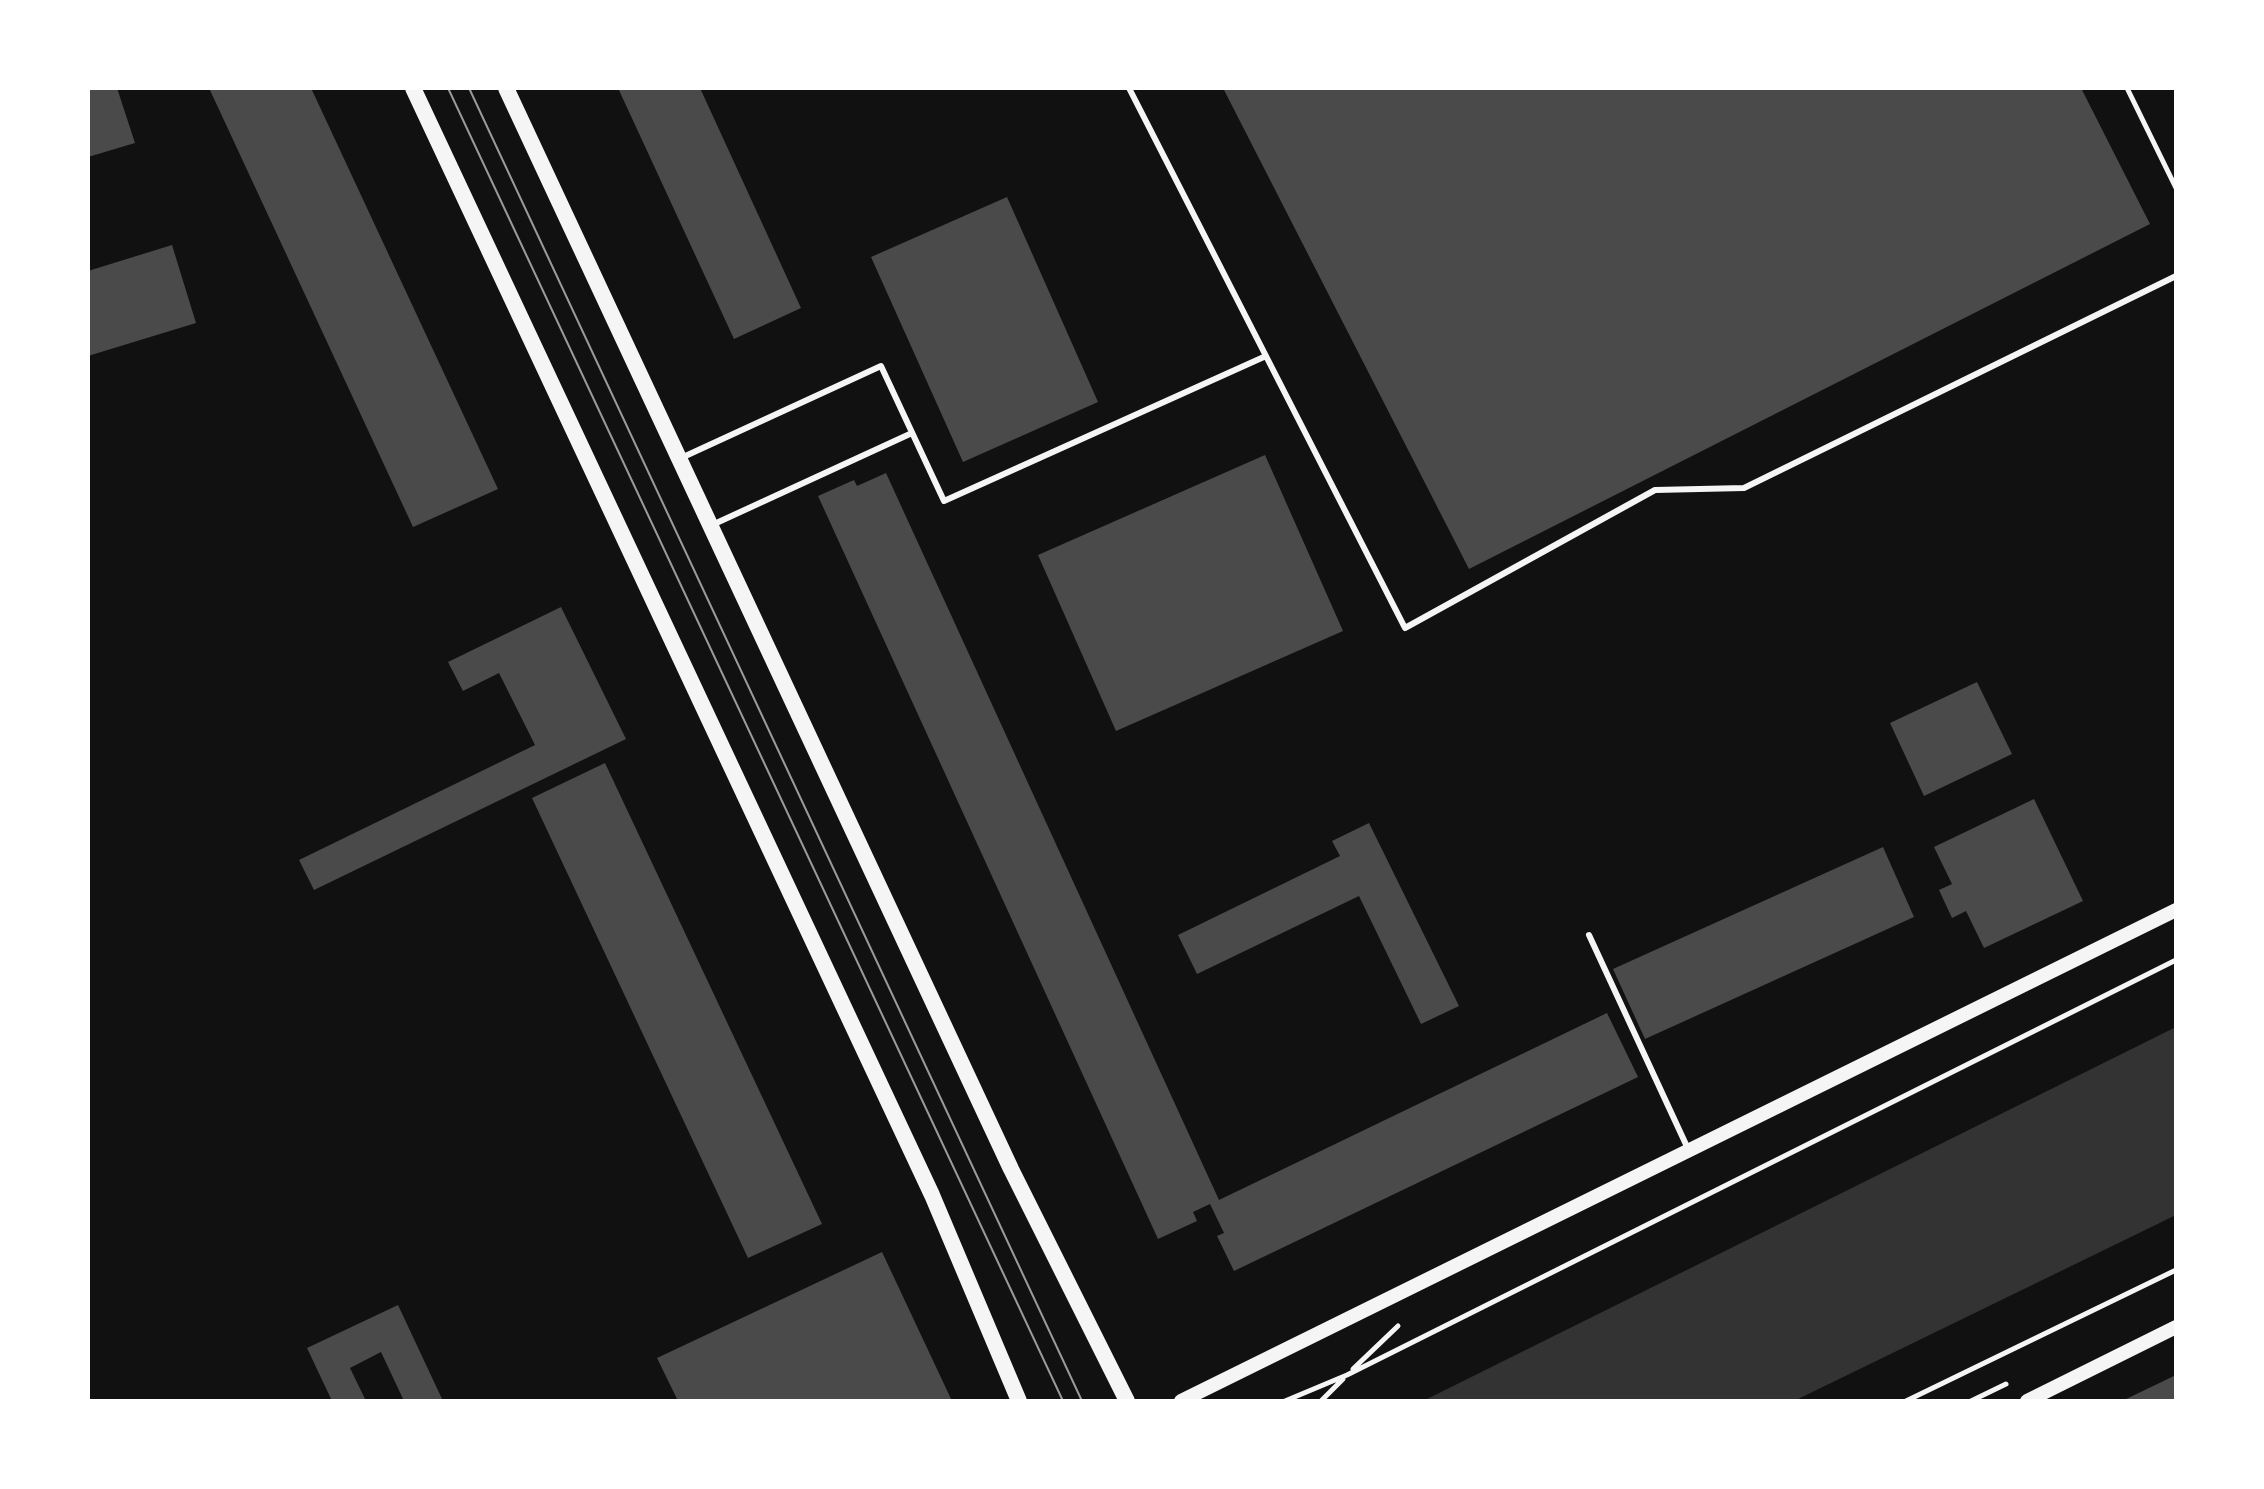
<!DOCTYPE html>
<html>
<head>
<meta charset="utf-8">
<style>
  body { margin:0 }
  #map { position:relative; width:2264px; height:1489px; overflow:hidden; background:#111; font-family:"DM Sans",sans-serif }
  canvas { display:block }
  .frame { position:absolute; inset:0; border:90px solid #fff; pointer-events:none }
</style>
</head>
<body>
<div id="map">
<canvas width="2264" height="1489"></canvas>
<div class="frame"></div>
</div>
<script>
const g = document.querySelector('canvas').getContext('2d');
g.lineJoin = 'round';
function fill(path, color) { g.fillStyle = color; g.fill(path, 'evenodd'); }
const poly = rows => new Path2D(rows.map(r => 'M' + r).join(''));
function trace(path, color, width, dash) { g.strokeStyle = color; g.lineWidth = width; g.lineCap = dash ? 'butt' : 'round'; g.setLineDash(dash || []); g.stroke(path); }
fill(poly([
  [2176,1027,2176,1215,1794,1401,1423,1401]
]), '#333');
fill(poly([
  [88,88,117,88,135,143,88,157],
  [209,88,311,88,498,489,413,527],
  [618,88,700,88,801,308,734,339],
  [1223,88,2081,88,2150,224,1469,569],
  [1007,197,1098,402,963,462,871,257],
  [172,245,196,323,88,356,88,271],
  [1265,455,1343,631,1116,731,1038,555],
  [886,473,1219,1200,1607,1013,1638,1077,1234,1271,1217,1236,1224,1233,1210,1204,1193,1212,1197,1221,1158,1239,818,496,854,480,857,486],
  [561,607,626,739,314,890,299,860,535,745,499,673,463,691,448,662],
  [1977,682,2012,754,1924,796,1890,723],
  [605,763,822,1224,748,1258,532,798],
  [2034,799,2083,901,1984,948,1966,911,1952,918,1939,890,1952,884,1934,847],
  [1369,823,1459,1006,1421,1024,1359,896,1197,974,1178,935,1340,856,1332,841],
  [1883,847,1914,917,1645,1039,1613,969],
  [882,1252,952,1401,678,1401,657,1358],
  [398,1305,443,1401,404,1401,381,1352,350,1368,366,1401,332,1401,307,1348],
  [2176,1375,2176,1401,2122,1401]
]), '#4a4a4a');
trace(poly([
  [2127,88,2176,188],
  [1353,1369,1398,1326],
  [1285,1401,1347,1375,2176,960],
  [1321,1401,1343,1379],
  [1906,1401,2176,1270],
  [1971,1401,2006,1384]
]), '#f5f5f5', 5);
trace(poly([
  [1129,88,1405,628,1655,490,1744,488,2176,276],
  [681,458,881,366,944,501,1266,356],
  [712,525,912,433],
  [1589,935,1689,1151]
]), '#f5f5f5', 6);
trace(poly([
  [1181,1401,2176,910],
  [2027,1401,2176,1327]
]), '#f5f5f5', 14);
trace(poly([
  [413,88,932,1195,1019,1401],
  [506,88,1011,1169,1127,1401]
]), '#f5f5f5', 16);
trace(poly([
  [448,88,1063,1401],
  [469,88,1082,1401]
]), '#9a9a9a', 2);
</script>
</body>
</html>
